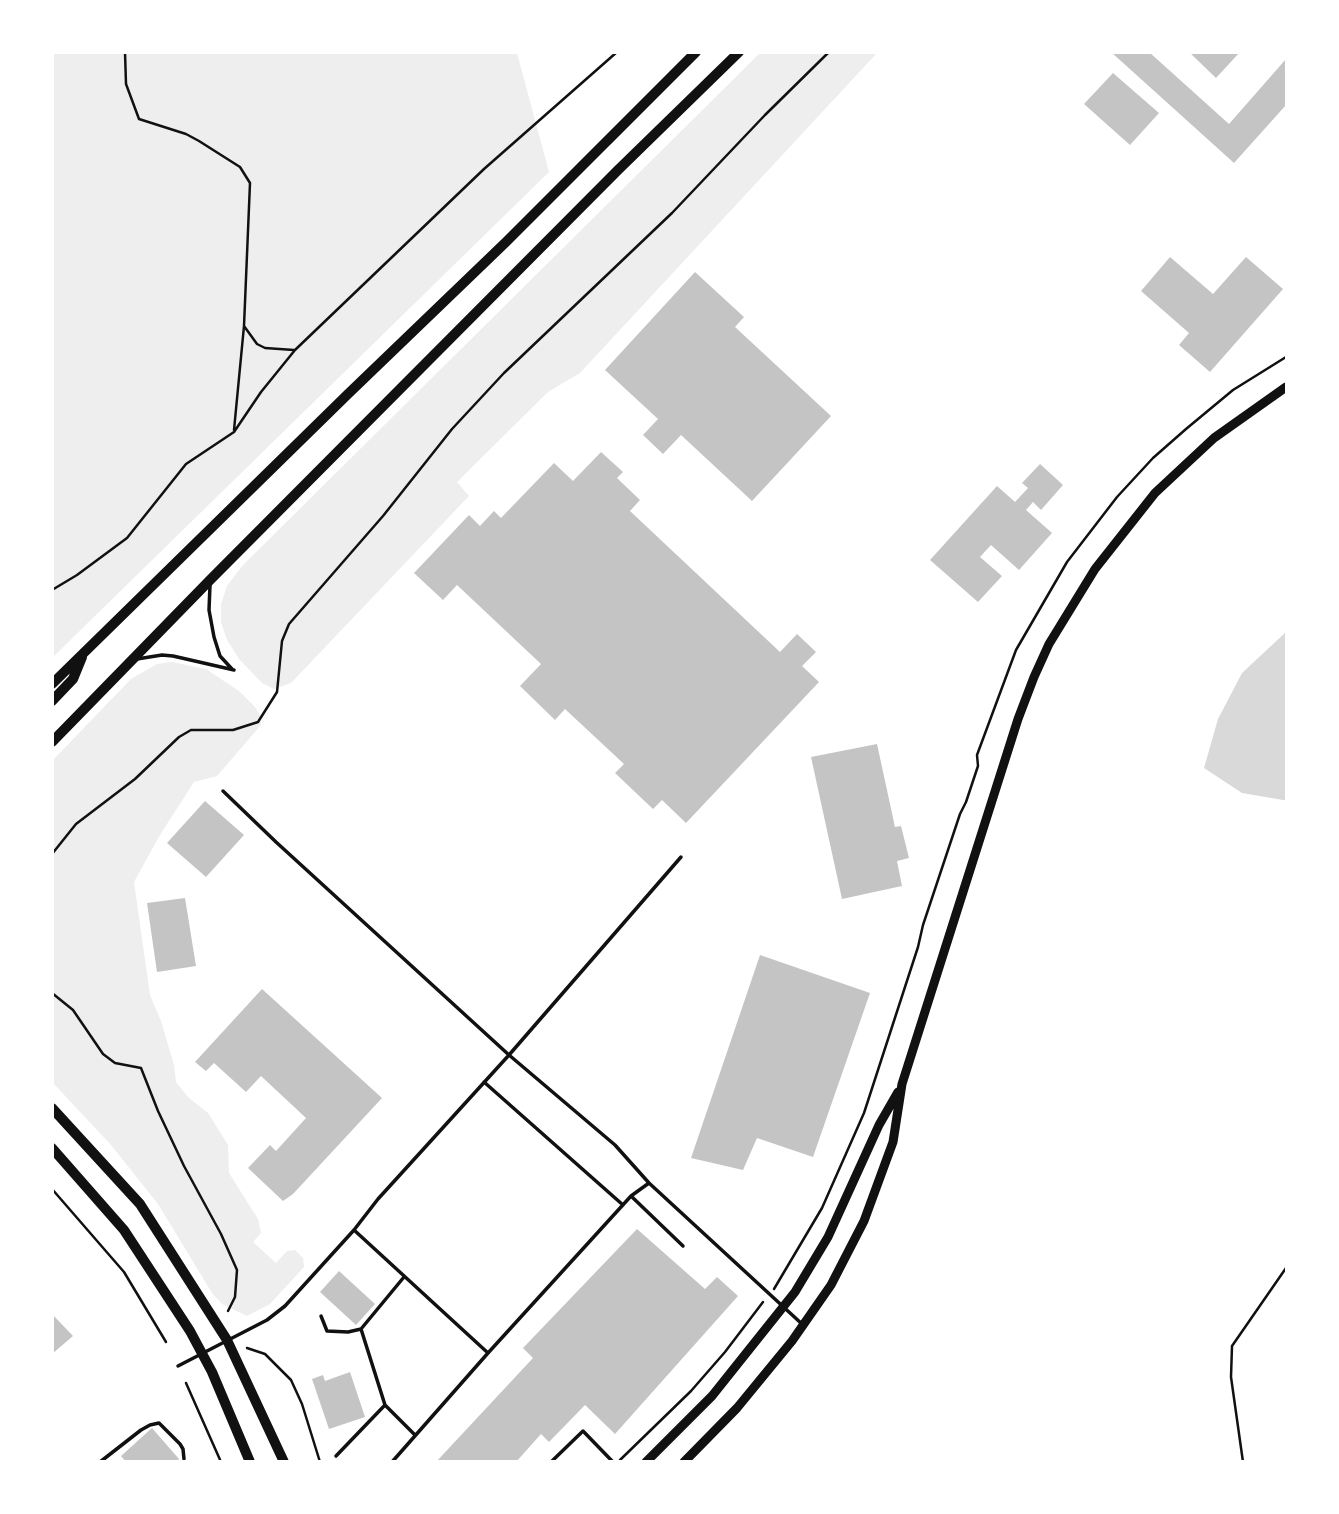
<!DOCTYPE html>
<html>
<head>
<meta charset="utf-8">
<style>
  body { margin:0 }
  #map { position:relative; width:1339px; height:1514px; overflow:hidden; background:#fff; font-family:Helvetica,sans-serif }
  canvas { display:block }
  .frame { position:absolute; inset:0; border:54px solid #fff; pointer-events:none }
</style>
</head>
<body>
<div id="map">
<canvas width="1339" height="1514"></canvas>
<div class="frame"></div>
</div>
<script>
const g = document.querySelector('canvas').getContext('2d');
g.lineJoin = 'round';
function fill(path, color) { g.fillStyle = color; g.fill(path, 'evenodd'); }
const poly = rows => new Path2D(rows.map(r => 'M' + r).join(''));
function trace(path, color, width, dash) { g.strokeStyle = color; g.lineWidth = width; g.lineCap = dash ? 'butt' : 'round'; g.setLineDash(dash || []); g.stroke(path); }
fill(poly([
  [53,53,517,53,549,172,53,657],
  [760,53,877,53,580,373,548,392,457,482,469,496,291,683,274,689,262,683,239,659,227,640,221,622,221,604,227,586,243,565],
  [172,662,206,669,239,691,255,707,260,715,261,725,217,776,194,782,160,835,134,882,150,995,161,1021,174,1065,176,1082,188,1097,208,1113,228,1145,229,1173,258,1219,261,1233,253,1242,276,1263,287,1251,295,1250,303,1258,304,1267,270,1304,247,1316,222,1304,212,1293,158,1204,111,1145,53,1083,52,761,131,679,157,664]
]), '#eee');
fill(poly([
  [1286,632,1286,800,1283,800,1242,793,1204,768,1218,719,1242,673]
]), '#d9d9d9');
fill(poly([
  [1111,52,1149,52,1229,124,1286,59,1286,105,1234,163],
  [1189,52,1240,52,1216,78],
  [1113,73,1159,113,1130,145,1084,104],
  [1170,257,1213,294,1246,257,1283,289,1210,372,1179,345,1189,333,1141,291],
  [695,272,744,317,735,327,831,416,752,501,681,435,663,454,643,435,658,419,605,370],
  [601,452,623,472,617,478,640,500,630,511,780,652,797,634,816,652,802,666,819,682,686,823,662,800,653,809,615,773,624,764,565,709,555,720,520,686,541,664,457,585,443,600,414,573,469,515,480,526,494,511,501,518,554,463,573,481],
  [1040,464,1063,485,1041,510,1033,502,1026,510,1052,533,1019,570,991,545,980,557,1002,576,978,602,930,560,997,486,1015,502,1028,488,1022,483],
  [877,744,895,827,901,826,909,858,897,861,902,886,842,899,811,757],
  [205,801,244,835,206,877,167,843],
  [185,898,196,966,157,972,147,903],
  [760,955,870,993,813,1157,757,1138,743,1170,691,1158],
  [262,989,382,1098,293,1194,283,1201,248,1168,270,1145,276,1151,306,1118,261,1076,246,1092,214,1063,206,1071,195,1062],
  [637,1229,705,1289,717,1277,738,1296,615,1434,585,1405,549,1442,541,1434,516,1462,436,1462,533,1358,523,1348],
  [339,1271,375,1304,356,1325,320,1292],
  [52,1314,73,1336,52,1354],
  [350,1372,365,1417,329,1429,312,1379,323,1375,325,1381],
  [152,1428,179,1459,176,1462,126,1462,121,1456]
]), '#c4c4c4');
trace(poly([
  [125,52,126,84,139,119,186,134,199,141,240,167,250,183,244,326,234,430],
  [244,326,257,344,265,348,294,350],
  [52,590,77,575,127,538,186,464,234,432,261,392,295,350,484,169,617,52],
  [52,854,76,824,135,779,179,737,191,730,233,730,258,722,277,692,282,641,289,624,383,516,452,429,504,373,672,213,765,115,829,52],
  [52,993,73,1010,103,1054,115,1063,141,1068,158,1111,184,1166,221,1234,237,1270,235,1297,228,1311],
  [52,1189,124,1272,166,1342],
  [774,1289,822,1208,864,1113,918,947,923,925,960,814,966,802,978,766,977,755,1016,650,1067,562,1117,497,1153,458,1186,429,1233,390,1286,357],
  [247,1348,265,1354,291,1380,302,1404,320,1462],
  [186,1383,221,1462],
  [620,1460,691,1391,725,1352,763,1302],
  [1243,1462,1231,1377,1232,1346,1286,1268]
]), '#111', 2.5);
trace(poly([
  [210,585,209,610,214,637,220,656,232,669],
  [137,659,162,655,173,656,234,670],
  [223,791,276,842,509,1055,615,1145,649,1183,802,1324],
  [484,1082,623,1205],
  [631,1196,649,1183],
  [354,1230,488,1353,392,1462],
  [404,1277,361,1329,385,1405,415,1435],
  [321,1316,327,1331,348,1332,361,1329],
  [488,1353,631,1196,683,1246],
  [178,1366,267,1320,285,1306,354,1230,378,1199,509,1055,681,857],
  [336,1456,385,1405],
  [100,1462,141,1430,150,1425,159,1423,180,1444,183,1449,184,1459],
  [551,1462,583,1431,613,1462]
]), '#111', 3.5);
trace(poly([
  [646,1462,712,1396,795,1292,828,1237,879,1125,898,1092],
  [684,1462,737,1408,792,1341,831,1285,864,1221,893,1142,902,1084,1018,719,1034,677,1049,644,1095,569,1155,493,1214,438,1286,387]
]), '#111', 9);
trace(poly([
  [52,1108,140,1204,227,1340,284,1462],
  [52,1148,124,1230,190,1331,212,1372,250,1462]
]), '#111', 10);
trace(poly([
  [52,684,349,393,506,242,696,52],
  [52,701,73,679,82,657],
  [52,742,211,579,618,170,739,52]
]), '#111', 10);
</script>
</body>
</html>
